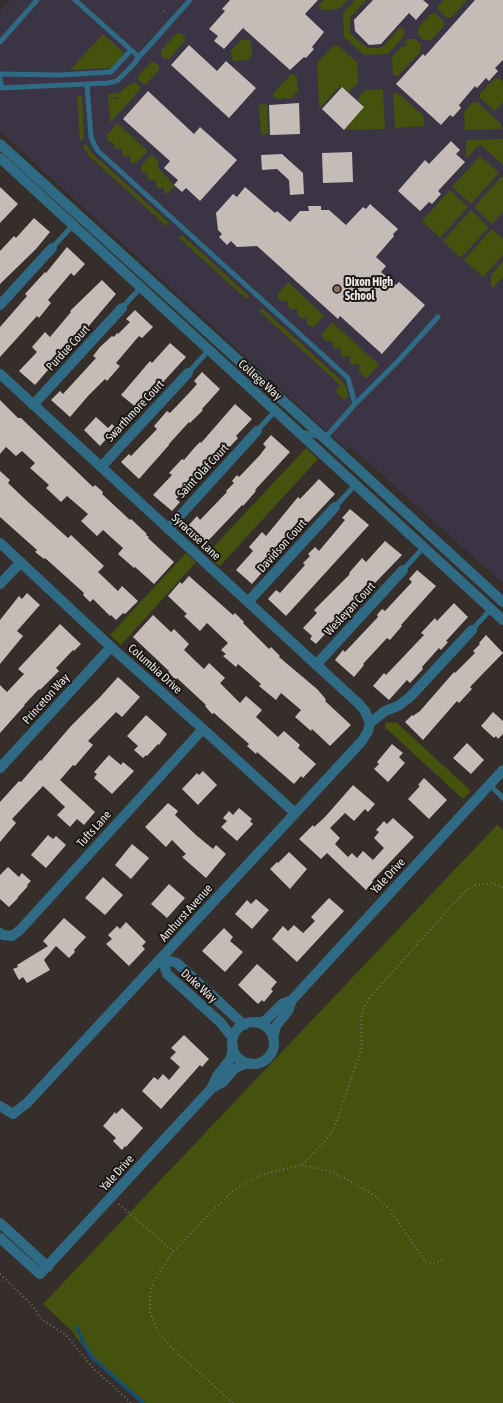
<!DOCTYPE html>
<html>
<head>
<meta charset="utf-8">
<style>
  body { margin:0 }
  canvas { display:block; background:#352e2b }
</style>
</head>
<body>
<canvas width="503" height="1403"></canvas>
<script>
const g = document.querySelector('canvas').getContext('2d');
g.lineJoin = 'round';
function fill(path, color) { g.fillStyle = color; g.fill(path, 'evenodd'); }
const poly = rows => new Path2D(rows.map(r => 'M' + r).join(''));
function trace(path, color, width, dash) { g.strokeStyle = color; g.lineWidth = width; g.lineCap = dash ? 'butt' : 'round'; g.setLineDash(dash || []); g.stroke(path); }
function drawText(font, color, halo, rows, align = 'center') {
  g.font = font + ' "Asap Condensed",sans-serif'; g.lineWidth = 4; g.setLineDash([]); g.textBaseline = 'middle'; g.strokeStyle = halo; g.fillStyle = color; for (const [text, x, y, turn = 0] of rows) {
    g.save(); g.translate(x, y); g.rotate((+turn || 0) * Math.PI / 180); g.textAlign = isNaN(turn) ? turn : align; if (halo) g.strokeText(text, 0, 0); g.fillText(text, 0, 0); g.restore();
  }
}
fill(poly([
  [10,0,503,0,503,583,351,447,347,450,0,131,0,11]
]), '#3a3444');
fill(poly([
  [324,0,348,0,339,9,322,10,321,7,320,8,318,6],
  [355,0,366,0,350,18,350,33,366,47,370,48,380,48,384,46,401,26,404,29,404,36,388,54,364,55,344,37,343,13],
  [444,0,467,0,451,18,447,18,438,10,438,6],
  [435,13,444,22,444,26,431,40,424,40,418,35,418,28,431,14],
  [177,33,181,33,185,37,185,41,169,59,165,59,161,55,161,51],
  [103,34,121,50,123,53,122,57,112,68,70,70],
  [408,39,415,39,421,44,421,51,398,76,395,76,393,74,392,57,402,46,404,47,407,44,405,42],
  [241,40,249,40,251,42,252,56,248,60,234,61,232,59,231,51],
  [334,45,337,45,357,62,358,83,349,92,340,86,320,108,319,107,317,63],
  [151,62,154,62,159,66,159,70,146,84,143,84,138,80,138,76],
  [292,73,297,77,298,93,293,93,294,98,276,99,272,95],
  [495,78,499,78,503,82,503,102,495,111,480,98,480,94],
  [132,83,136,83,140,86,140,90,110,123,108,98,119,99,115,97,109,98,108,94,119,93],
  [383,89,385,129,345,130,344,130,364,107,357,99,365,90],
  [393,93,398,93,424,116,424,126,395,128],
  [77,96,82,96,84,139,80,141],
  [473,102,477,102,501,124,501,129,465,130,464,112],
  [267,104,268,134,261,135,259,105],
  [117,123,148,151,137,162,130,163,130,156,124,157,122,155,122,149,115,149,114,148,113,142,108,142,107,135],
  [503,139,503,165,481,145,477,147,467,158,466,157,466,140],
  [86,144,93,154,169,223,166,226,90,157,82,145],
  [152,154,158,161,158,165,160,170,175,186,168,193,164,193,164,187,158,188,156,186,156,180,150,180,148,179,147,173,142,173,141,166],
  [480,156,499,173,471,204,452,187],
  [502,176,503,177,503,212,492,224,474,207],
  [450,190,468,207,440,238,422,221],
  [471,210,489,227,461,258,443,241],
  [492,229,503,239,503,255,483,277,464,260],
  [182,235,249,296,246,299,179,238],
  [503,261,503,277,493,288,491,286,491,275],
  [288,282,324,316,314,327,311,327,307,324,306,318,300,318,298,315,297,309,291,309,288,307,288,301,282,301,278,298,278,294],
  [262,308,343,382,347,389,348,396,346,399,342,398,335,391,340,385,259,311],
  [332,322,379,365,366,379,359,371,359,364,352,365,350,363,350,356,343,357,341,355,341,348,335,349,333,347,332,341,326,341,322,337,322,334],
  [306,448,318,459,220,566,218,565,206,555],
  [186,553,196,562,121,645,110,635],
  [386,722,397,723,471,791,463,799,388,730,385,729],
  [497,825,503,830,503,1403,145,1403,86,1350,71,1330,43,1304]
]), '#44520e');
trace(poly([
  [77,1327,84,1344,92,1357,143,1403]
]), '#154e72', 3.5);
fill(poly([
  [230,0,318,0,305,14,324,32,312,47,314,49,306,58,304,57,290,70,243,28,224,49,214,41,218,36,209,29,225,11,222,9],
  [373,0,423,0,429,5,416,20,409,13,381,44,369,45,355,31,354,20],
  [475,0,503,0,503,60,495,68,498,71,489,81,486,78,477,88,475,86,459,105,461,108,453,117,450,115,441,125,396,84,423,54,425,56],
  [189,45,217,71,226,61,256,88,229,118,171,65],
  [342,87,364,107,344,130,322,109],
  [148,91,194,134,200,127,237,160,200,201,186,188,182,192,174,185,178,180,164,168,170,161,123,119],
  [299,103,300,134,270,135,269,105],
  [451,141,460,150,456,154,465,162,438,191,441,194,432,204,429,202,420,211,398,191,425,160,429,164],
  [352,152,353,182,323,183,322,153],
  [282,154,303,173,304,194,290,195,289,180,277,169,262,170,261,155],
  [0,187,18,204,0,223],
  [245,187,275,213,277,211,290,222,300,211,309,211,308,206,321,206,321,210,329,210,346,225,363,207,366,209,370,204,398,229,393,234,394,236,376,257,386,266,381,272,396,285,399,282,425,305,382,354,340,316,338,319,257,246,237,247,231,241,227,245,219,237,222,234,218,230,216,213,233,194,237,197],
  [34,218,50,232,36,249,0,284,0,251,14,236,16,238],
  [67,247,85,264,74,276,71,273,48,300,51,303,39,318,37,316,0,357,0,327,27,296,25,294,45,272,46,273],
  [102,280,116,294,88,327,86,326,35,385,19,371,37,352,32,347,45,332,50,337,71,312,70,311],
  [135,310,153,327,142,338,139,336,116,363,120,366,107,381,105,379,88,396,70,417,51,400,60,391,63,394,96,358,93,356,100,347,112,336,114,337,117,333,118,334,130,322,126,319],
  [170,343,186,357,154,392,152,390,137,408,121,395,150,361,152,363],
  [202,372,220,389,202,409,203,410,190,423,189,422,169,444,169,445,139,479,121,462,129,454,131,456,157,429,154,426,167,411,170,413,190,392,197,384,194,381],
  [0,400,18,418,21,418,93,487,95,485,103,492,102,494,130,520,131,519,147,534,146,535,149,537,148,538,174,562,154,584,135,567,134,568,118,554,123,548,103,530,97,536,81,521,88,514,67,496,61,502,46,488,49,485,30,468,35,463,22,451,16,456,6,447,0,454],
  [235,404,252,419,236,436,238,438,225,452,222,449,211,464,200,474,202,476,195,483,194,481,176,499,180,502,172,511,153,495,172,475,169,473,182,459,184,460,195,447,200,442,201,443],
  [96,417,108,428,112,424,116,428,100,446,84,430],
  [271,435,290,452,255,490,256,491,243,506,242,505,206,543,188,526,197,516,200,520,227,492,226,491,234,483,232,481,237,475,239,477,260,455,266,447,263,444],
  [0,471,10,480,8,483,28,502,68,538,71,535,104,566,98,572,118,591,122,586,138,601,125,614,123,613,116,620,111,615,110,616,93,599,90,602,83,595,84,593,45,558,44,559,35,552,37,550,0,517],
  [319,479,335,494,303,528,302,526,252,584,236,570,253,551,249,547,262,532,266,536,298,497,300,499],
  [350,509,369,525,286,616,268,599,276,590,280,593,305,565,303,563,310,556,308,554,315,547,319,551,345,520,342,518],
  [385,541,402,555,375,583,373,581,316,644,310,639,312,636,303,628,317,613,314,610,350,574,349,573,362,558,366,562],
  [417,570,436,586,401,625,402,626,390,640,387,638,363,664,364,665,354,677,335,660,343,650,345,652,361,635,378,617,377,615,382,609,385,611,412,582,409,579],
  [189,576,233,615,235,613,244,622,243,623,269,649,271,647,280,656,279,657,317,689,324,697,326,700,325,701,351,725,330,746,312,729,311,731,295,717,301,710,281,693,276,700,259,686,261,684,238,664,236,667,223,656,226,654,221,650,228,643,207,623,200,631,184,616,187,614,168,596,180,582,182,584],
  [27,593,40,605,17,631,23,636,0,664,0,620,19,596,22,599],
  [454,603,468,617,446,641,448,642,441,650,439,648,422,667,423,669,410,683,407,680,389,700,373,686,384,673,386,675,424,635,421,633,435,618,437,621],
  [153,615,171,632,174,629,189,644,184,650,204,669,209,663,225,678,220,683,240,703,246,696,262,710,256,717,278,737,284,731,300,745,298,748,316,764,303,778,301,776,294,784,257,752,256,754,247,746,249,744,214,713,212,714,205,706,206,705,177,678,176,680,168,672,169,671,133,637],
  [60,624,81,644,74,651,73,650,56,668,59,671,40,690,39,689,24,705,25,705,0,733,0,685,7,692,24,674,18,669],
  [486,635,503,653,470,687,472,689,459,703,457,701,423,740,405,722,412,715,413,716,420,711,454,672,455,673,475,653,473,651,480,644,479,643],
  [118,677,140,697,122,717,116,712,88,741,93,745,75,766,73,765,60,780,95,812,84,825,77,819,70,827,57,815,65,807,43,786,12,819,16,823,0,842,0,802,19,781,21,782,40,760,41,761,71,726,100,697],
  [493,712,503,721,503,734,498,739,496,736,494,738,481,726],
  [146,715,167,734,159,745,158,744,147,756,146,755,143,758,134,750,138,746,127,736],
  [467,743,484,760,471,774,453,758],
  [392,744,403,753,399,757,405,763,388,782,374,769,379,764,377,762],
  [109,755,121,765,123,762,134,771,112,794,94,778,97,774,94,772],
  [203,771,217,785,198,805,182,789,197,773,199,775],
  [424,778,447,800,429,819,408,799,420,786,418,785],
  [353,785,375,804,368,812,365,809,354,821,345,813,330,828,340,838,335,844,348,857,352,853,357,858,363,851,373,860,384,848,374,838,379,832,376,830,384,821,387,824,393,818,414,837,372,881,373,882,366,890,327,853,321,859,299,839,313,825,314,827,325,817],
  [168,803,178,811,175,815,196,835,213,849,216,845,226,854,206,878,182,857,186,854,172,840,166,847,145,827],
  [239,808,252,819,250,821,253,824,237,841,221,827,227,821,223,818,229,811,233,815],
  [48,835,53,839,56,836,66,845,46,868,31,855],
  [132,844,149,858,131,879,115,865],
  [289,852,307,869,290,889,270,869,277,862,278,863],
  [8,867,19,877,22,873,31,881,27,885,28,886,18,897,18,898,9,907,0,899,0,875],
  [103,877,123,895,105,915,85,898],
  [169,884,185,898,167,918,151,904],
  [329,898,344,911,297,962,272,939,283,926,288,931,294,925,303,933,315,921,311,917],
  [256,899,269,910,252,929,235,914,247,900,251,904],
  [64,918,86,937,74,950,75,952,69,958,56,946,44,960,50,970,27,983,23,977,19,980,13,969,18,967,17,965,48,946,43,941],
  [126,922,146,942,142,946,145,949,129,966,106,944,112,939,108,935,117,926,120,929],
  [224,928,233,937,230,941,243,952,225,972,202,951],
  [257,964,277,982,271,989,273,991,264,1002,262,1000,258,1004,238,985],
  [184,1035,209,1059,202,1067,200,1065,161,1109,142,1091,154,1077,158,1080,163,1074,169,1080,180,1067,170,1058,176,1052,171,1048],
  [122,1108,143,1128,126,1147,125,1146,122,1150,113,1141,116,1138,103,1126,115,1112,116,1114]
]), '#c5bcb8');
trace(poly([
  [164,11,167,14],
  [302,1165,328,1171,343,1177,374,1195,390,1210,420,1254,426,1262,433,1264,444,1259],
  [119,1204,173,1251],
  [0,1274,33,1306,41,1319,66,1335,94,1369,131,1403],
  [233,1403,171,1347,158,1332,150,1312,150,1293,156,1277,173,1252,215,1208,231,1193,246,1182,267,1173,302,1165,320,1147,330,1135,335,1125,360,1053,362,1043,361,1018,364,1007,370,997,464,892,475,885,491,883,503,887]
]), '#746e6b', 2, [1, 3]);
trace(poly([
  [75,0,139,57],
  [0,42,37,0],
  [0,74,61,75,111,72,131,50],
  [0,78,2,88],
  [87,84,91,137,94,144,98,151,348,378,355,404,325,438,301,432],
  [0,88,108,83,117,81,133,65,139,57,190,0],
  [52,248,73,225],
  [122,308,141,287],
  [188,373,209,350],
  [355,404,398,361,438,317],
  [257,431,275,411],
  [335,507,356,484],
  [403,570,423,548],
  [472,630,491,609],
  [490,785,503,798]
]), '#2f6b84', 5);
trace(poly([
  [0,305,52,248],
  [0,374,359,704,365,711,370,723,368,731,362,741,27,1103,13,1114,0,1106],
  [33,405,122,308],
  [101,467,188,373],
  [168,529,257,431],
  [0,543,111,647,203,729,295,813],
  [0,584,21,562],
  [248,602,335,507],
  [316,665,403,570],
  [370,723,385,711,398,706,410,697,472,630],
  [0,768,111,647],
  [0,933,3,935,12,936,20,930,203,729],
  [162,959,167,974,220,1022,233,1038],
  [162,959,177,963,244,1025]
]), '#2f6b84', 10);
trace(poly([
  [0,144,334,447,503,602],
  [0,158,503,620],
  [256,1022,262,1022,267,1019,282,1004,292,1000],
  '232 1043a21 21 0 1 1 42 0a21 21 0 1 1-42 0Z',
  [273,1038,276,1026,288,1011,292,1000,503,770],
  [211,1089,217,1076,231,1058,233,1046],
  [0,1223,48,1267],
  [0,1238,40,1274,211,1089,223,1082,234,1069,242,1065,250,1063]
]), '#2f6b84', 10);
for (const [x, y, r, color] of [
  [337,289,4,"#8d6e63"]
]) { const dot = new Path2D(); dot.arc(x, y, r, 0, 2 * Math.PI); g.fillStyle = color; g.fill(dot); trace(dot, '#1a1715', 1.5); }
drawText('bold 12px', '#ece8e6', '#1a1715', [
  ["Dixon High",345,282],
  ["School",345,296]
], 'left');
drawText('12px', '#ece8e6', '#1a1715', [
  ["Purdue Court",68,348,-47],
  ["College Way",260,380,42],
  ["Swarthmore Court",135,411,-47],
  ["Saint Olaf Court",203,471,-47],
  ["Syracuse Lane",196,537,43],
  ["Davidson Court",282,546,-48],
  ["Wesleyan Court",350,609,-47],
  ["Columbia Drive",155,669,42],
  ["Princeton Way",46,699,-48],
  ["Tufts Lane",94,829,-48],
  ["Yale Drive",388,876,-47],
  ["Amhurst Avenue",186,913,-48],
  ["Duke Way",199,986,42],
  ["Yale Drive",117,1173,-48]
]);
</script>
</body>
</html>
